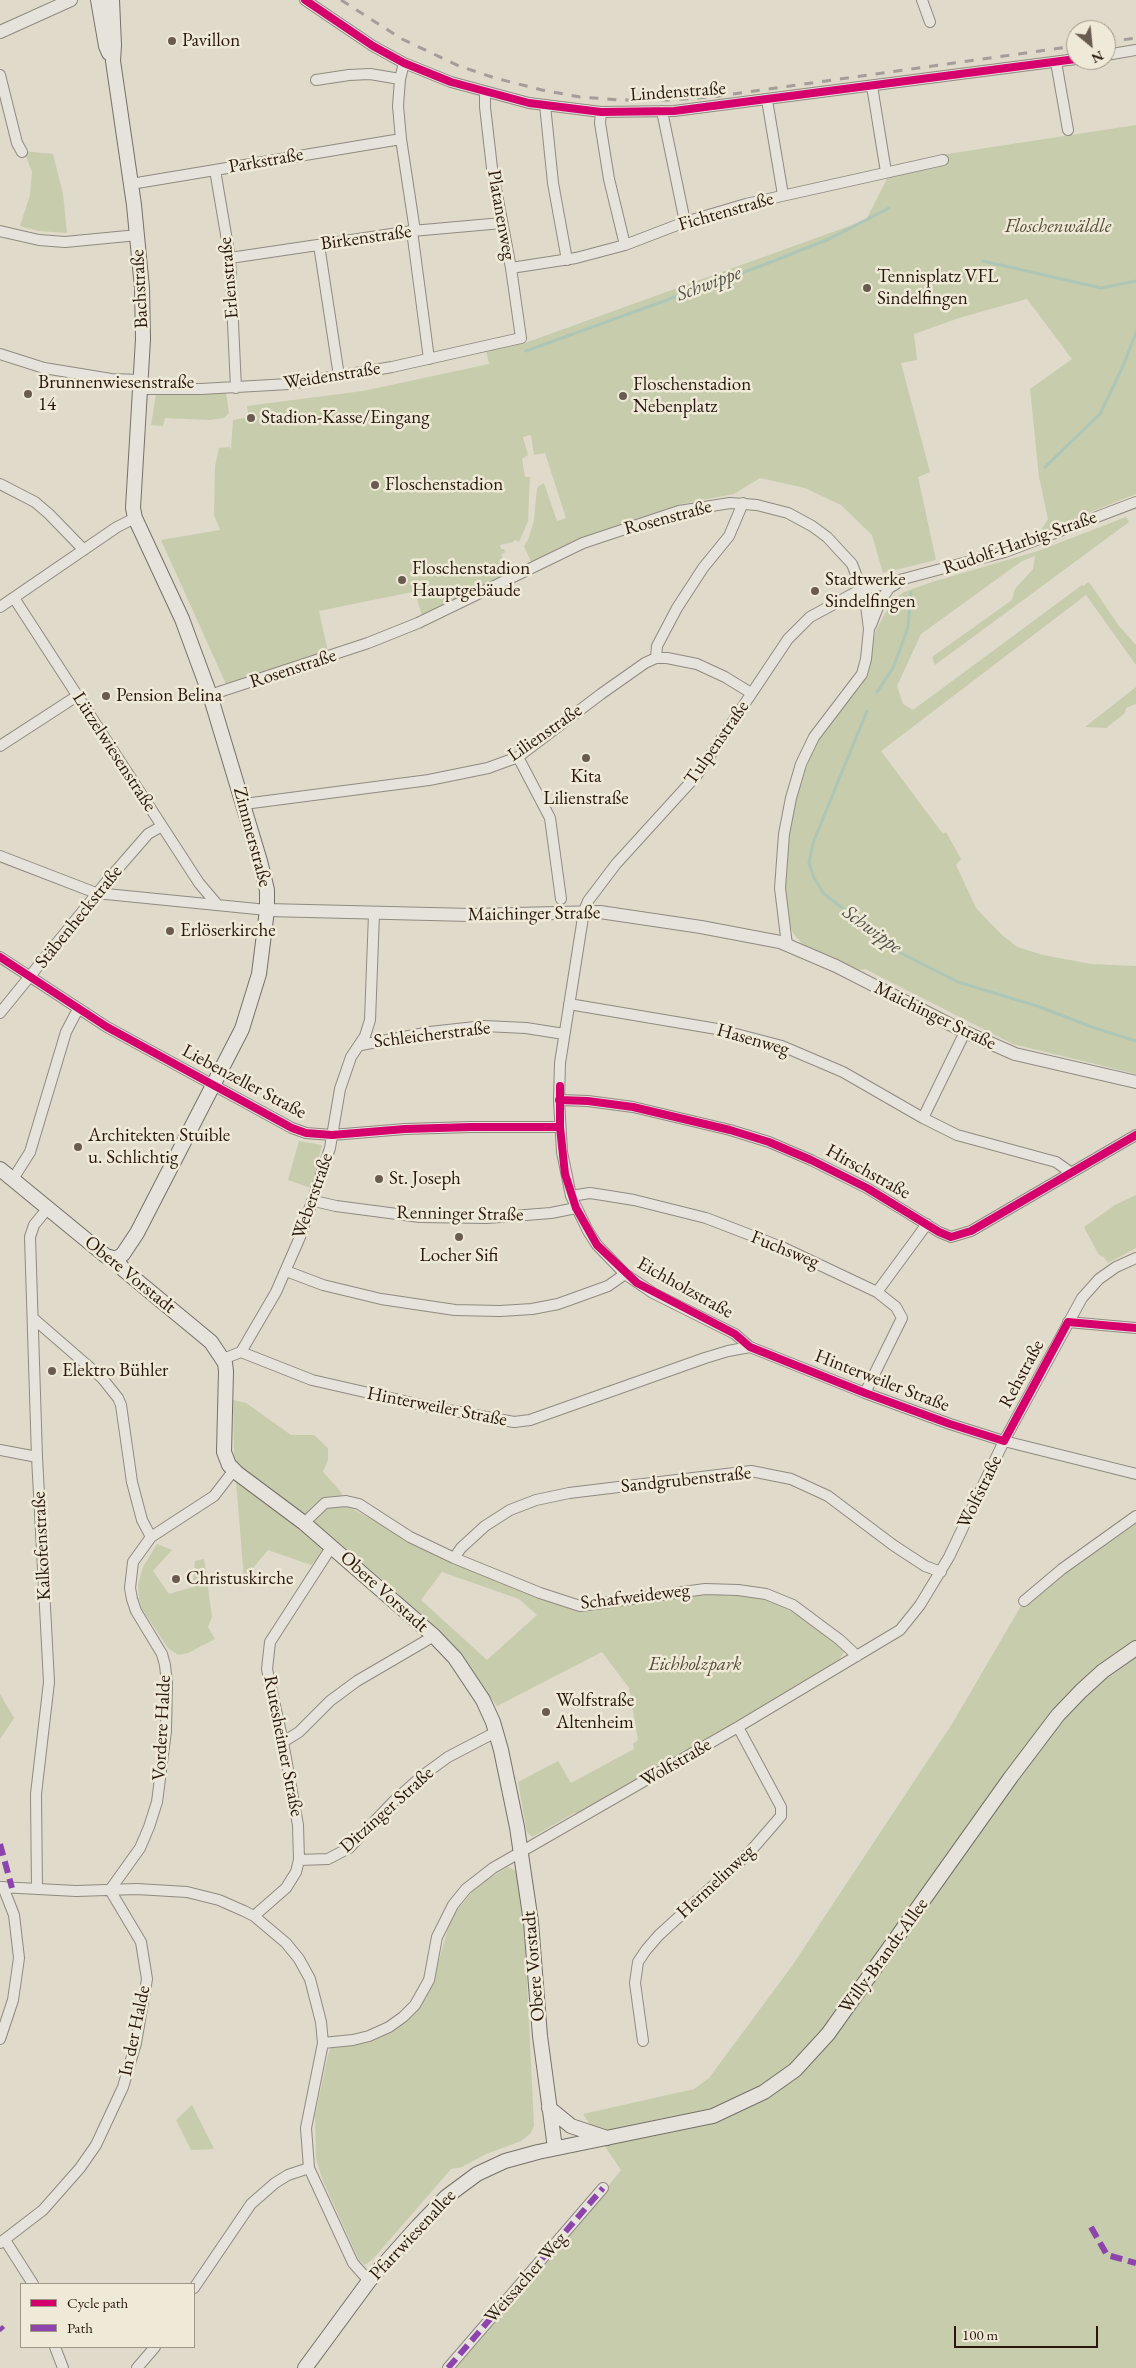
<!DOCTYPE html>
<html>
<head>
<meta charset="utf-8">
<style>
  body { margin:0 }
  #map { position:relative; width:1136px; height:2368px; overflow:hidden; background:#dfdaca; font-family:"EB Garamond",serif }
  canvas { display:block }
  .legend { position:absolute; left:20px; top:2283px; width:175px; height:65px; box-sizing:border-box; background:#efead7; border:1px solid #a09687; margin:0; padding:6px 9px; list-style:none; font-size:15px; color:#29170e }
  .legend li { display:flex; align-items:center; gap:10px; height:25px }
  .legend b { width:25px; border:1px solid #a09687 }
  .north { position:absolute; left:1066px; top:20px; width:50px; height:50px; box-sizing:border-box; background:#efead7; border:1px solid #a09687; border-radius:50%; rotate:152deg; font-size:14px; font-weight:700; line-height:20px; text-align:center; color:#29170e }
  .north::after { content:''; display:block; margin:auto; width:18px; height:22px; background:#695b50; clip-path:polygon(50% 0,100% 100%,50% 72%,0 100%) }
  .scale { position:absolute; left:954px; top:2326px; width:144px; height:22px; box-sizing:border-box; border:2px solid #29170e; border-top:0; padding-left:6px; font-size:15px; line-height:18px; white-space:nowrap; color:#29170e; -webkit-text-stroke:4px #efead7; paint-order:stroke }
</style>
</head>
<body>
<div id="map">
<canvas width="1136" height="2368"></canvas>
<ul class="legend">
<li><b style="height:6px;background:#d6006c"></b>Cycle path</li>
<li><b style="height:6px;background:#8e44ad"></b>Path</li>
</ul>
<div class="north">N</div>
<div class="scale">100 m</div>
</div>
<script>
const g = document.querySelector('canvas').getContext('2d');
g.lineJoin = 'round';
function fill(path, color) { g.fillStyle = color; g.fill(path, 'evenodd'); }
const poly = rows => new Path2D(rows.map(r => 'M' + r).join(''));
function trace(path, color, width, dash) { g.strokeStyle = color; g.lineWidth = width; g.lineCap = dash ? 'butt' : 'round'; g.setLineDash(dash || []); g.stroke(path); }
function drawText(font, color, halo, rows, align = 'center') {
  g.font = font + ' "EB Garamond",serif'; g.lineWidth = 5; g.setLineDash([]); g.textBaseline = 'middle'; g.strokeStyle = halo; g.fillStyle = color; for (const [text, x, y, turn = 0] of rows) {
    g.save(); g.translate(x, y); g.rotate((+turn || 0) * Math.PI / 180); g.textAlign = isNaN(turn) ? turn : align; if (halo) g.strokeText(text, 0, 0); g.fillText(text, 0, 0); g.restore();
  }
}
fill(poly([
  [1136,125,1136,494,1040,532,1048,519,1039,477,1030,389,1072,359,1027,299,962,317,914,334,917,360,901,363,930,472,918,477,936,560,883,573,872,535,841,505,805,488,760,478,734,494,681,504,575,541,531,562,524,546,528,540,534,520,537,488,539,486,544,483,557,521,566,518,545,453,534,455,531,435,523,437,528,455,522,459,525,477,530,477,528,521,519,542,515,540,513,542,500,545,501,549,504,549,505,553,501,554,504,562,499,568,501,576,422,616,415,592,437,587,319,611,328,652,226,684,161,540,220,530,214,515,215,466,219,448,230,447,231,450,233,420,249,417,247,406,363,391,489,364,486,350,525,343,866,220,889,175,930,161,934,156],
  [24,151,53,154,63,194,67,233,38,231,20,226,30,195,32,172],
  [226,393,229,413,224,418,210,420,165,418,163,426,151,425,156,394],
  [1126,517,1129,522,935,665,932,657,1012,600,1015,589,1033,569,1035,556,1022,561,921,634,897,686,903,704,913,710,1082,585,1083,586,1089,582,1119,626,1136,645,1136,665,1086,595,881,751,943,834,946,832,961,859,956,865,976,908,1001,934,1017,947,1043,955,1091,964,1136,966,1136,1074,1013,1044,865,969,859,970,803,945,793,933,790,925,785,887,788,837,794,805,805,771,818,738,871,654,876,630,892,601,904,592,932,582,1038,551],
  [1136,687,1136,704,1126,708,1125,713,1106,728,1085,727],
  [299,1141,322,1145,311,1188,288,1180],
  [1136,1195,1136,1248,1108,1263,1104,1257,1099,1255,1084,1227,1115,1205],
  [233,1400,246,1403,291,1435,314,1435,328,1448,328,1460,323,1472,341,1492,347,1506,449,1560,580,1612,699,1594,763,1597,804,1618,845,1650,836,1665,579,1814,574,1813,532,1837,527,1832,518,1782,558,1761,571,1783,634,1749,633,1744,638,1740,629,1688,602,1652,497,1706,458,1653,396,1592,336,1540,311,1565,268,1550,244,1579,234,1456],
  [442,1572,519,1599,537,1615,487,1660,421,1600],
  [1136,1521,1136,2368,452,2368,550,2259,621,2170,583,2114,694,2089,709,2078,792,1966,952,1724,1021,1606],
  [157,1544,172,1550,153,1571,169,1594,193,1587,195,1561,204,1559,212,1617,208,1627,215,1639,188,1653,178,1655,168,1648,142,1609,139,1598,138,1585,143,1567],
  [0,1694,14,1718,0,1739],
  [508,1867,516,1871,517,1877,525,1940,534,2126,530,2134,521,2141,486,2154,462,2167,451,2169,373,2259,365,2265,359,2260,323,2181,316,2159,315,2116,328,2055,331,2047,356,2045,372,2041,392,2032,407,2021,419,2009,432,1985,449,1925,455,1913,472,1892,485,1881],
  [192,2105,214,2149,191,2150,176,2120]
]), '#c7ccac');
trace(poly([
  [983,261,1101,288,1136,281],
  [526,351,766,264,829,239,889,208],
  [1045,467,1100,414,1123,366,1136,333],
  [877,692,893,668,908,627,911,592],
  [867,711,813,843,809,863,814,878,824,894,864,924,885,945,958,982,1037,1006,1092,1027,1136,1041]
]), '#adc6b6', 3);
const minor = poly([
  [305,0,373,46,404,63,451,82,529,103,601,112,674,111,1076,59],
  [922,0,930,22],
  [1106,55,1136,50],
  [1056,62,1068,130],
  [404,63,400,79,398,106,401,139,415,231],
  [0,75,17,143,22,152],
  [316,80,349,75,370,74,400,79],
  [872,86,886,172],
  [767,100,783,195],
  [545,105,553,183,567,260],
  [662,111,685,222],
  [601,112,600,123,609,179,625,245],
  [215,170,230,258,236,388],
  [131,184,401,139],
  [0,231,39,240,65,242,138,235],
  [412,231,429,359],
  [319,245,339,376],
  [230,258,412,231,502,223],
  [511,268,576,258,625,245,685,222,746,204,943,160],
  [0,354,44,368,111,379,140,380],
  [140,389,201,389,289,384,392,367,521,338,511,268,492,168,485,107,485,92],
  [0,484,35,502,49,514,84,550],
  [14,598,199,883,216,903],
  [0,607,117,527,135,518],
  [871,625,880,602,889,588,896,584],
  [656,658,667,658,697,664,725,677,751,693],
  [210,695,368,643,418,623,583,543,679,511,730,503,757,505,788,513,812,526,827,537,852,564,865,598,869,629,866,659,862,674,814,737,801,764,791,798,784,834,780,888,787,945],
  [0,746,77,696],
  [518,757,550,818,561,899],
  [244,804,429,780,488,768,518,757,601,694,645,663,656,658,657,646,677,608,703,568,729,536,743,503],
  [0,856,96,893,267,910],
  [0,957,107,1027,292,1128,306,1133,332,1135,405,1129,471,1127,560,1127],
  [569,1004,717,1029,782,1046,843,1072,923,1118,957,1135,1056,1162,1070,1172],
  [0,1013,108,880,148,834,162,826],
  [361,1045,430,1032,484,1026,526,1028,564,1034],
  [559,1100,588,1101,633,1107,730,1130,769,1142,811,1160,867,1188,939,1232,951,1237,971,1231,1136,1135],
  [923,1118,965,1032],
  [13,1179,30,1152,66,1032,78,1009],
  [571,1196,590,1193,603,1195,634,1200,706,1218,784,1248,877,1292,896,1307,902,1318,865,1393],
  [314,1201,336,1206,420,1217,487,1218,551,1213,576,1208],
  [286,1271,323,1285,381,1299,455,1310,500,1311,532,1309,558,1304,608,1286,625,1274],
  [877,1292,927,1224],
  [34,1319,102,1378,118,1398,121,1405,132,1482,142,1520,151,1537],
  [1068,1322,1136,1328],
  [750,1347,735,1334,653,1293,625,1274,597,1245,588,1231,571,1196,562,1152,559,1100,560,1063,584,911,588,901,616,864,697,775,788,639,810,617,858,591,1005,552,1136,502],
  [241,1352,276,1292,300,1237,330,1148,340,1089,351,1057,365,1036,370,1020,374,914],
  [223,1359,241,1352,312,1380,426,1406,514,1422,530,1420,705,1358,728,1351,750,1347,865,1393,950,1424,1004,1441,1136,1474],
  [0,1450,37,1457],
  [304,1523,325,1503,346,1501,359,1504,410,1537,454,1558,540,1593,580,1606,705,1589,738,1590,766,1594,793,1605,840,1640,857,1656],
  [454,1558,461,1548,485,1526,510,1510,536,1500,569,1493,751,1471,791,1479,828,1496,893,1545,925,1566,941,1572],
  [1024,1601,1062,1569,1136,1516],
  [283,1742,299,1732,330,1701,357,1681,434,1636],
  [299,1860,328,1859,349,1848,394,1801,422,1776,448,1757,496,1732],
  [0,1887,76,1891,137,1889,187,1892,219,1900,244,1911,254,1916,286,1943,299,1959,310,1979,321,2022,323,2043,306,2128,309,2168,353,2263,369,2281],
  [37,1889,36,1794,49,1682,37,1457,30,1237,34,1225,48,1208],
  [110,1890,140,1848,149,1827,157,1802,166,1731,167,1683,165,1665,162,1654,136,1611,132,1599,130,1588,133,1562,151,1537,214,1496,234,1470],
  [254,1916,286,1888,296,1872,299,1860,298,1825,283,1742,267,1669,270,1642,332,1546],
  [0,2039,13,2000,19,1958,14,1915,3,1887],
  [643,2041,635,1983,638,1962,646,1950,659,1935,749,1853,781,1816,781,1807,738,1727],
  [323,2043,353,2040,369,2036,389,2027,403,2017,415,2005,429,1980,437,1937,453,1905,466,1889,493,1868,738,1727,900,1630,920,1605,949,1557,1004,1441,1082,1298,1099,1279,1116,1267,1136,1258],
  [5,2240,33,2284],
  [0,2243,43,2210,80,2168,96,2145,123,2087,136,2043,147,1979,141,1942,110,1890],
  [194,2288,251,2204,275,2183,288,2175,309,2168],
  [55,2347,63,2368],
  [137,2368,155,2347],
  [448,2368,603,2188]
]);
const tertiary = poly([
  [0,32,71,0],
  [267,910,471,915,600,912,701,927,780,942,836,966,965,1032,1015,1054,1136,1082]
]);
const secondary = poly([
  [98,0,106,46,109,53],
  [112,0,114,45,113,61,134,205,142,288,143,339,133,508,135,518,182,619,210,695,260,861,267,890,267,910,259,974,242,1029,137,1233,123,1254,116,1259],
  [0,1169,106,1256,116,1259,124,1270,211,1342,225,1363,226,1371,224,1452,229,1465,237,1473,304,1523,434,1636,455,1658,483,1700,493,1722,501,1750,517,1827,531,1922,540,2036,555,2148],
  [549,2108,571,2126,607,2138],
  [305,2368,369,2281,418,2226,446,2197,477,2174,505,2161,538,2152,713,2116,764,2092,795,2070,828,2034,1011,1777,1058,1715,1081,1691,1103,1671,1136,1648]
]);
trace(minor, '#908a80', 12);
trace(tertiary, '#908a80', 14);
trace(secondary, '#767068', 16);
trace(minor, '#e6e3dc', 10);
trace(tertiary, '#e6e3dc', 12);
trace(secondary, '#e6e3dc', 14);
trace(poly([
  [341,0,402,39,459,66,495,78,542,90,580,97,621,100,670,100,711,97,1076,46],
  [1106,42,1136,38]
]), '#a39e98', 3, [9, 9]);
trace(poly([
  [0,1844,12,1888],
  [1091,2227,1107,2255,1136,2263],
  [0,2327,3,2330],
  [448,2368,603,2188]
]), '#8e44ad', 6, [12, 6]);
trace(poly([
  [305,0,373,46,404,63,451,82,529,103,601,112,674,111,1076,59],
  [0,957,107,1027,292,1128,306,1133,332,1135,405,1129,471,1127,560,1127],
  [560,1086,560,1127,565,1174,576,1208,597,1245,637,1283,735,1334,750,1347,865,1393,950,1424,1004,1441,1068,1322,1136,1328],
  [559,1100,588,1101,633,1107,730,1130,769,1142,811,1160,867,1188,939,1232,951,1237,971,1231,1136,1135]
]), '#d6006c', 8);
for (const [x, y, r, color] of [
  [172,41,5,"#695b50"],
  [867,288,5,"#695b50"],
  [28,394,5,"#695b50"],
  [623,396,5,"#695b50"],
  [251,418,5,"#695b50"],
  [375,485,5,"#695b50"],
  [402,580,5,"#695b50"],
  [815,591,5,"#695b50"],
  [106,696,5,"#695b50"],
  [586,758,5,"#695b50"],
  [170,931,5,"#695b50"],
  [78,1147,5,"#695b50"],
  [379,1179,5,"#695b50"],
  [459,1237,5,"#695b50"],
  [52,1371,5,"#695b50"],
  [176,1579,5,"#695b50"],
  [546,1712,5,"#695b50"]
]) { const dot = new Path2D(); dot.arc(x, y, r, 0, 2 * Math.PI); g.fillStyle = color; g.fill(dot); trace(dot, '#efead7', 2); }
drawText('19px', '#29170e', '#efead7', [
  ["Pavillon",182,41],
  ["Tennisplatz VFL",877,277],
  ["Sindelfingen",877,299],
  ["Brunnenwiesenstraße",38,383],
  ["14",38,405],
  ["Floschenstadion",633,385],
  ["Nebenplatz",633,407],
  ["Stadion-Kasse/Eingang",261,418],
  ["Floschenstadion",385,485],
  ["Floschenstadion",412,569],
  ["Hauptgebäude",412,591],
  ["Stadtwerke",825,580],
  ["Sindelfingen",825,602],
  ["Pension Belina",116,696],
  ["Kita",586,777,"center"],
  ["Lilienstraße",586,799,"center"],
  ["Erlöserkirche",180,931],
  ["Architekten Stuible",88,1136],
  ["u. Schlichtig",88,1158],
  ["St. Joseph",389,1179],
  ["Locher Sifi",459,1256,"center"],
  ["Elektro Bühler",62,1371],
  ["Christuskirche",186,1579],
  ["Wolfstraße",556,1701],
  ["Altenheim",556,1723]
], 'left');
drawText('19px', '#29170e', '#efead7', [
  ["Lindenstraße",678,92,-4],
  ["Parkstraße",266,161,-10],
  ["Fichtenstraße",726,212,-16],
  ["Platanenweg",501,215,80],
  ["Birkenstraße",366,238,-8],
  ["Erlenstraße",229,278,-95],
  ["Bachstraße",140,289,-93],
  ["Weidenstraße",332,376,-9],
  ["Rosenstraße",668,518,-15],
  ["Rudolf-Harbig-Straße",1020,543,-19],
  ["Rosenstraße",293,669,-18],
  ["Lilienstraße",545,733,-35],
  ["Tulpenstraße",717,743,-55],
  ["Lützelwiesenstraße",114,752,57],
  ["Zimmerstraße",252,837,75],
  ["Maichinger Straße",534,914,-1],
  ["Stäbenheckstraße",79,917,-51],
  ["Maichinger Straße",935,1016,26],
  ["Schleicherstraße",432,1035,-7],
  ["Hasenweg",753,1040,16],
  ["Liebenzeller Straße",244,1082,28],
  ["Hirschstraße",868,1172,29],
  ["Weberstraße",313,1196,-71],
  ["Renninger Straße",460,1214,1],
  ["Fuchsweg",785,1250,22],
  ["Obere Vorstadt",130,1275,39],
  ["Eichholzstraße",685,1288,29],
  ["Rehstraße",1022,1374,-62],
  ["Hinterweiler Straße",882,1381,21],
  ["Hinterweiler Straße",437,1407,11],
  ["Sandgrubenstraße",686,1480,-6],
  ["Wolfstraße",980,1492,-64],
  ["Kalkofenstraße",42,1546,-93],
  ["Obere Vorstadt",384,1592,42],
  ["Schafweideweg",635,1597,-7],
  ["Vordere Halde",162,1728,-87],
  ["Rutesheimer Straße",283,1746,79],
  ["Wolfstraße",676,1763,-30],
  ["Ditzinger Straße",387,1810,-42],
  ["Hermelinweg",716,1882,-43],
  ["Willy-Brandt-Allee",884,1956,-54],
  ["Obere Vorstadt",534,1966,-95],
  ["In der Halde",135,2031,-78],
  ["Pfarrwiesenallee",413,2235,-47],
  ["Weissacher Weg",526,2278,-49]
]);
drawText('italic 19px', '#534a36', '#efead7', [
  ["Floschenwäldle",1058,227],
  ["Eichholzpark",695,1665]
]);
drawText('italic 20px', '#505146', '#efead7', [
  ["Schwippe",709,284,-20],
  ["Schwippe",872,930,36]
]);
</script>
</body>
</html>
